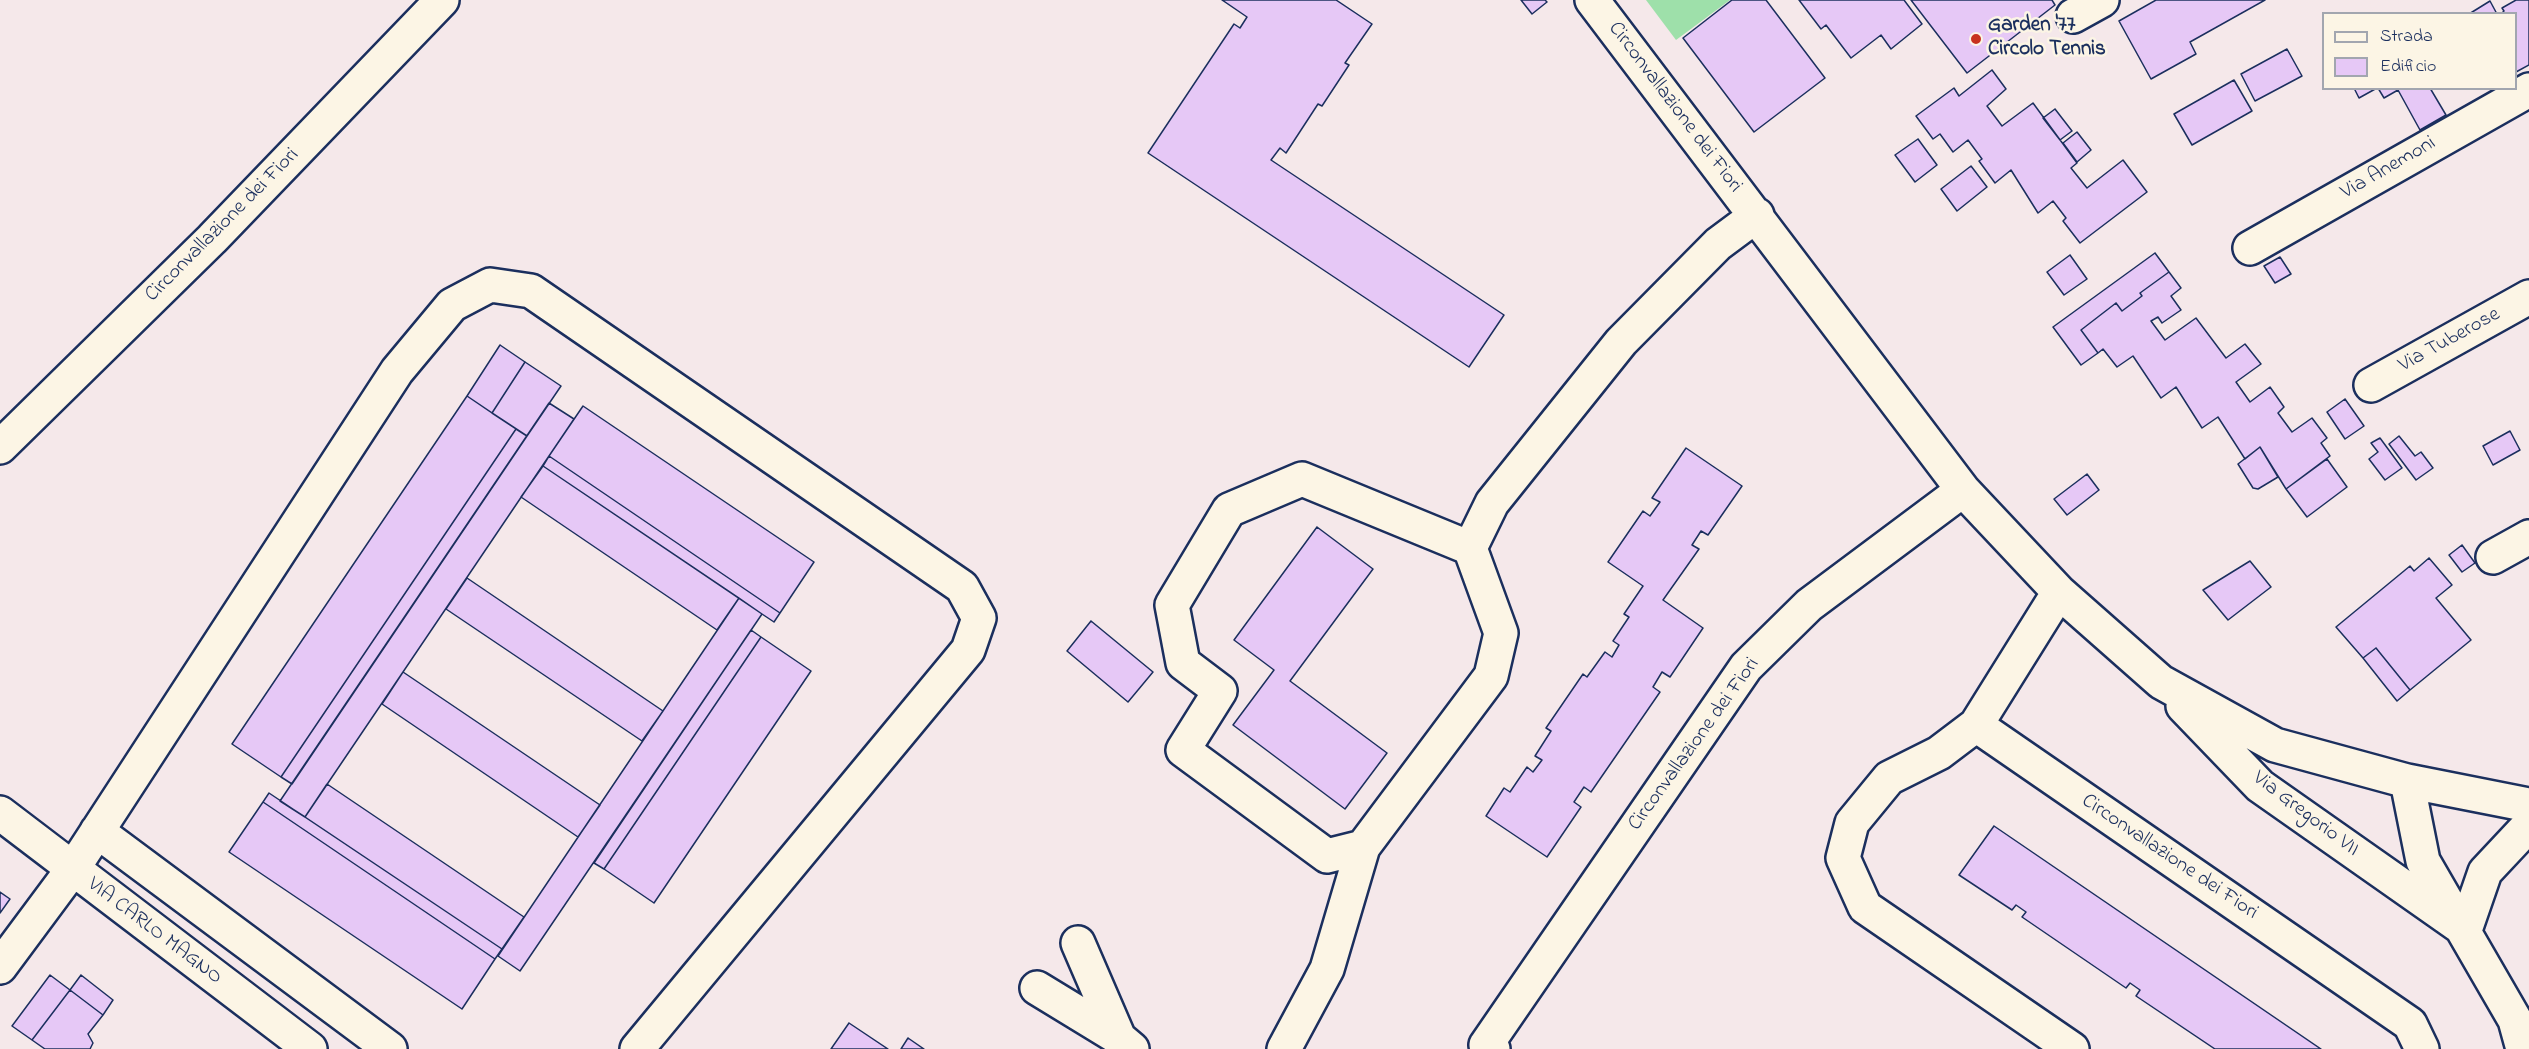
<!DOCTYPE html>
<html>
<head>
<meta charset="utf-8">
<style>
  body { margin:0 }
  #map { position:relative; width:2529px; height:1049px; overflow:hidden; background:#f5e8ea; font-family:"Indie Flower",sans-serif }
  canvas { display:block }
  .legend { position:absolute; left:2322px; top:12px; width:195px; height:78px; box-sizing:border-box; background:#fcf5e5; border:2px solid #a2a6af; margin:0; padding:8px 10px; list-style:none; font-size:18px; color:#1b2f5e }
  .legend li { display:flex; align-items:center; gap:12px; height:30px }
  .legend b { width:30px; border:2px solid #a2a6af }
</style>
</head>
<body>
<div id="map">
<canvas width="2529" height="1049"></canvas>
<ul class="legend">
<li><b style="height:8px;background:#fcf5e5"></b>Strada</li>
<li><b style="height:16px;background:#e6c8f6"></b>Edificio</li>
</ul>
</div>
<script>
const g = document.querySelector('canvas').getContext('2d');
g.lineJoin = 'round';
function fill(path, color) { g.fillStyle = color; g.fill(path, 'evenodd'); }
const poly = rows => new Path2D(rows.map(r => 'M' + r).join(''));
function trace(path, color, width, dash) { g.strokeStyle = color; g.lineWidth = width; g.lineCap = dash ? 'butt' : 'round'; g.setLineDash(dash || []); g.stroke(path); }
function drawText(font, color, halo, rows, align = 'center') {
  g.font = font + ' "Indie Flower",sans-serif'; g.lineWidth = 5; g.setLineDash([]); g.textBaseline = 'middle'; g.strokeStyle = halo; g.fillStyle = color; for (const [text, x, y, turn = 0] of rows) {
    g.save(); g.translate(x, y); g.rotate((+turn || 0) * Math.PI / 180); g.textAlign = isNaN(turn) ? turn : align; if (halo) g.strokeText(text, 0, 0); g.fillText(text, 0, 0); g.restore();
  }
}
fill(poly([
  [1646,0,1730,0,1676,40]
]), '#9ee0aa');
const building = poly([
  [1222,0,1336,0,1372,24,1345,63,1349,65,1322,106,1318,104,1286,153,1280,148,1271,160,1504,315,1469,367,1148,153,1234,24,1240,28,1247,17,1222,0],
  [1521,0,1545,0,1547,2,1532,14,1521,0],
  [1732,0,1766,0,1825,78,1754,132,1683,38,1732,0],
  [1799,0,1904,0,1922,24,1891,49,1881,35,1851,58,1826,25,1821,29,1799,0],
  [1911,0,2052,0,2055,5,1967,73,1911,0],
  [2156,0,2265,0,2190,42,2196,54,2151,79,2119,21,2156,0],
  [2516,0,2529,0,2529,65,2516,72,2516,14,2501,14,2504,11,2502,8,2516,0],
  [2490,1,2497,14,2469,14,2490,1],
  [2287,49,2302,76,2255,101,2241,74,2287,49],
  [1992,70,2006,89,1987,106,2002,126,2033,103,2077,163,2071,168,2087,188,2123,160,2147,192,2080,243,2063,221,2066,218,2053,201,2038,213,2011,170,1995,183,1979,161,1982,159,1968,140,1953,152,1940,134,1933,139,1916,116,1954,88,1959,96,1992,70],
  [2234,80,2252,111,2192,145,2174,114,2234,80],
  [2354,88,2377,88,2359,98,2354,88],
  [2378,88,2430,88,2446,115,2420,130,2398,90,2384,98,2378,88],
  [2055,109,2072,131,2060,140,2043,118,2055,109],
  [2077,132,2091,150,2077,162,2063,143,2077,132],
  [1918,139,1937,165,1915,182,1895,155,1918,139],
  [1971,166,1987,187,1957,211,1941,189,1971,166],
  [2155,253,2169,272,2140,293,2142,296,2122,311,2116,303,2081,330,2098,353,2081,365,2053,327,2155,253],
  [2070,255,2087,279,2064,295,2047,272,2070,255],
  [2280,257,2291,274,2275,283,2264,266,2280,257],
  [2169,272,2181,288,2171,296,2181,310,2162,323,2158,317,2151,321,2165,340,2196,318,2226,358,2245,344,2261,364,2236,382,2250,402,2270,387,2284,407,2278,413,2292,432,2312,418,2327,438,2321,443,2330,456,2286,489,2260,447,2245,459,2218,417,2202,428,2176,387,2161,398,2133,356,2117,367,2103,349,2098,353,2081,330,2116,303,2122,311,2142,296,2140,293,2169,272],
  [500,345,525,362,492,413,467,396,500,345],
  [525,362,561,386,527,436,492,413,525,362],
  [467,396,516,429,281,777,232,744,467,396],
  [2345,399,2364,426,2345,439,2327,412,2345,399],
  [549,403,574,419,305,817,280,801,549,403],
  [583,406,814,562,780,613,549,456,583,406],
  [516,429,527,436,292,784,281,777,516,429],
  [2510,431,2520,450,2493,465,2483,446,2510,431],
  [2399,436,2415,456,2421,452,2433,468,2416,480,2389,444,2399,436],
  [2380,438,2402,468,2385,480,2369,459,2378,452,2371,443,2380,438],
  [2260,447,2278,477,2258,489,2253,488,2238,464,2260,447],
  [1686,448,1742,486,1708,535,1701,531,1692,545,1699,549,1663,600,1703,628,1670,677,1662,672,1653,687,1660,692,1591,792,1584,787,1574,802,1581,807,1547,857,1486,816,1504,788,1510,792,1527,767,1533,772,1542,760,1535,756,1551,731,1546,728,1583,674,1587,677,1605,652,1612,657,1619,645,1613,641,1629,617,1624,614,1643,586,1608,562,1643,511,1650,516,1660,502,1652,498,1686,448],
  [549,456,780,613,774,622,762,614,543,466,549,456],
  [2327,459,2347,487,2307,517,2286,489,2327,459],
  [543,466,739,598,717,630,521,497,543,466],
  [2087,474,2099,490,2067,515,2054,499,2087,474],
  [1317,527,1373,569,1290,681,1387,753,1345,809,1233,725,1274,670,1234,640,1317,527],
  [2462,545,2475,563,2462,572,2449,555,2462,545],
  [2429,558,2452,585,2436,598,2471,640,2410,690,2376,648,2363,658,2336,627,2410,566,2414,571,2429,558],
  [2250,561,2271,587,2228,620,2203,590,2250,561],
  [467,578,663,711,642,741,446,609,467,578],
  [739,598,762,614,520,971,498,956,739,598],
  [1091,621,1153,672,1128,702,1067,651,1091,621],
  [751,630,761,637,604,869,594,863,751,630],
  [761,637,811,671,654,903,604,869,761,637],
  [2376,648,2410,690,2397,701,2363,658,2376,648],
  [403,672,600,805,578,837,382,704,403,672],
  [327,784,524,917,502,949,305,817,327,784],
  [269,793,502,949,495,959,263,802,269,793],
  [263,802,495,959,462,1009,229,852,263,802],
  [1994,826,2321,1049,2215,1049,2136,996,2140,990,2130,983,2126,988,2022,917,2026,912,2016,905,2012,910,1959,875,1994,826],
  [0,892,10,899,0,913,0,892],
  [50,975,70,990,32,1040,12,1026,50,975],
  [81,975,113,1000,103,1015,70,990,81,975],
  [70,990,103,1015,88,1034,93,1043,90,1049,45,1049,32,1040,70,990],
  [849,1023,888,1049,831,1049,849,1023],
  [908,1038,924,1049,901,1049,908,1038]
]);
fill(building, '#e6c8f6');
trace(building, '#1b2f5e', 1.5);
const minor = poly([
  [1592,0,1963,490,2059,592,2161,682,2275,745,2407,781,2529,805],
  [2073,16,2102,0],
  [2250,248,2529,90],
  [2371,385,2529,297],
  [0,447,212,239,442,0],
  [2493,557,2529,537],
  [2059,592,1976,725,2410,1024,2422,1049],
  [2183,706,2260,786,2465,930,2485,872,2529,825],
  [1976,725,1939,753,1889,778,1852,823,1843,858,1865,907,2072,1049],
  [2407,781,2423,861,2515,1020,2523,1049],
  [0,813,310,1049],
  [97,831,390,1049],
  [1363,847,1327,856,1183,750,1220,691,1183,663,1172,605,1229,510,1302,479,1470,548],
  [1078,943,1119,1038],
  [0,967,72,870,397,371,452,305,490,285,531,291,962,587,979,618,968,650,637,1049],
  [1037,988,1119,1038,1132,1049],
  [1284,1049,1327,969,1363,847,1491,676,1501,633,1470,548,1492,503,1621,342,1718,244,1757,215],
  [1493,1049,1486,1045,1746,667,1809,605,1963,490]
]);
trace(minor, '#1b2f5e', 38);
trace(minor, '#fcf5e5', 33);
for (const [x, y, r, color] of [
  [1976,39,6,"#c8321e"]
]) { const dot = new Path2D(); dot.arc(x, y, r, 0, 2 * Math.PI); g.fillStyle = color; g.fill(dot); trace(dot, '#fcf5e5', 2); }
drawText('bold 21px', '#1b2f5e', '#fcf5e5', [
  ["Garden '77",1988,27],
  ["Circolo Tennis",1988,51]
], 'left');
drawText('21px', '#1b2f5e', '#fcf5e5', [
  ["Circonvallazione dei Fiori",1674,108,53],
  ["Via Anemoni",2389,169,-30],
  ["Circonvallazione dei Fiori",223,226,-45],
  ["Via Tuberose",2450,341,-29],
  ["Circonvallazione dei Fiori",1695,745,-54],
  ["Via Gregorio VII",2305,815,37],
  ["Circonvallazione dei Fiori",2169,858,34],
  ["VIA CARLO MAGNO",154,932,37]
]);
</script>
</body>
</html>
